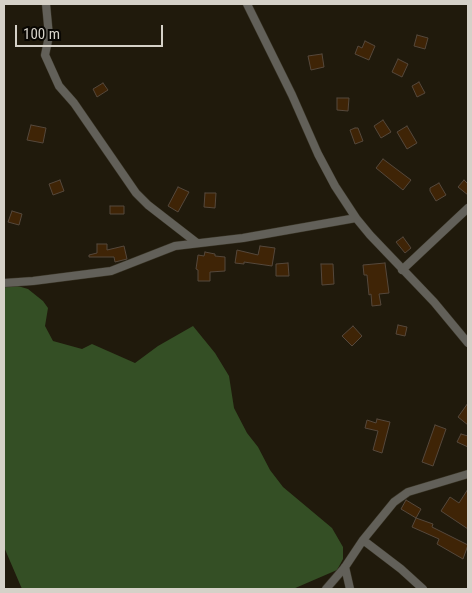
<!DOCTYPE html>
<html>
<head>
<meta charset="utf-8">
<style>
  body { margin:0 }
  #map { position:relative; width:472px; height:593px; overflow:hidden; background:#201a0c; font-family:"Roboto Condensed",sans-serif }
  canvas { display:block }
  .frame { position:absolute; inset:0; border:5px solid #d5d1c8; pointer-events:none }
  .scale { position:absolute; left:15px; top:25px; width:148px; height:22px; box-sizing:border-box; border:2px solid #d5d1c8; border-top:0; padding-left:6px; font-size:15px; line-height:18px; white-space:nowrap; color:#d5d1c8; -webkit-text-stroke:4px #080602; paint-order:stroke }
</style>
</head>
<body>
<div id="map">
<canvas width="472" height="593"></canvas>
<div class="frame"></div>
<div class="scale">100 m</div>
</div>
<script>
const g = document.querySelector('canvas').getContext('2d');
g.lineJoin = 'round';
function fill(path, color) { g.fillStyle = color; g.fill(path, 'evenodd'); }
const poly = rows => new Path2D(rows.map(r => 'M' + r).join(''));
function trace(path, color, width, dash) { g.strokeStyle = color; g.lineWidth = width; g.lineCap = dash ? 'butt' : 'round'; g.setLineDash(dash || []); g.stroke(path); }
fill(poly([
  [11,284,28,289,43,301,48,308,45,326,53,341,82,349,92,344,135,363,158,346,193,326,215,353,229,376,234,408,247,433,258,447,270,470,283,487,332,528,343,547,343,559,337,570,293,589,22,589,4,547,4,285]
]), '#344f25');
const building = poly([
  [417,35,428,38,425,49,414,46,417,35],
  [365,41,375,46,369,60,355,54,358,46,362,48,365,41],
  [322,54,324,67,311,70,308,56,322,54],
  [398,59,408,64,402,77,392,72,398,59],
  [419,82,425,93,417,97,412,86,419,82],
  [103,83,108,90,97,97,93,89,103,83],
  [337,98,349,98,348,111,337,110,337,98],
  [383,120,391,132,381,138,374,126,383,120],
  [31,125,46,128,43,143,27,140,31,125],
  [407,126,417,143,407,149,397,132,407,126],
  [355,128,358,128,363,141,355,144,350,130,355,128],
  [383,159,411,180,403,190,376,168,383,159],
  [60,180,64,191,53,195,49,184,60,180],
  [464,180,468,184,468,195,458,187,464,180],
  [439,183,446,195,436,201,430,191,430,188,439,183],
  [178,187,189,192,178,212,168,206,178,187],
  [205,193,216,193,215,208,204,207,205,193],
  [110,206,124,206,124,214,110,214,110,206],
  [12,211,22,214,19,225,8,222,12,211],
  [403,237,411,248,405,253,396,242,403,237],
  [97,244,107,244,107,250,124,246,127,259,115,262,114,257,89,257,89,255,97,253,97,244],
  [260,246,275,248,272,266,244,262,244,264,235,263,237,250,258,255,260,246],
  [205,252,215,254,215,256,225,257,225,271,210,272,210,281,198,281,198,270,196,269,198,255,204,256,205,252],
  [288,263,289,276,276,276,276,264,288,263],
  [385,263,389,293,379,294,381,305,372,306,371,294,369,295,367,275,364,275,363,265,385,263],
  [321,264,333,264,334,284,322,285,321,264],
  [398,325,407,327,405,336,396,334,398,325],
  [353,326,362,336,352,346,342,336,353,326],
  [468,403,468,425,458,417,468,403],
  [377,419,390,422,382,453,373,450,378,431,365,428,367,420,376,423,377,419],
  [435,425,446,429,433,466,422,462,435,425],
  [461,434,468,436,468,447,457,442,461,434],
  [468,489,468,529,441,511,450,497,459,503,468,489],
  [406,500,421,509,416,518,401,509,406,500],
  [416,518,433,524,432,527,468,545,463,559,437,544,439,539,412,527,416,518]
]);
fill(building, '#3f2406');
trace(building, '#55483c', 1);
const minor = poly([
  [46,4,49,36,45,55,59,86,74,103,136,193,148,205,197,243],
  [247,4,292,95,318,154,335,186,356,218,370,235,434,302,468,343],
  [402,270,468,208],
  [4,283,33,281,111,271,175,246,243,238,356,218],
  [363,540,401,569,423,589],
  [345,567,350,589],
  [326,589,345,567,363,540,394,502,408,492,468,474]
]);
trace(minor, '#393426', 9);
trace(minor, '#626059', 8);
</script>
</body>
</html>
